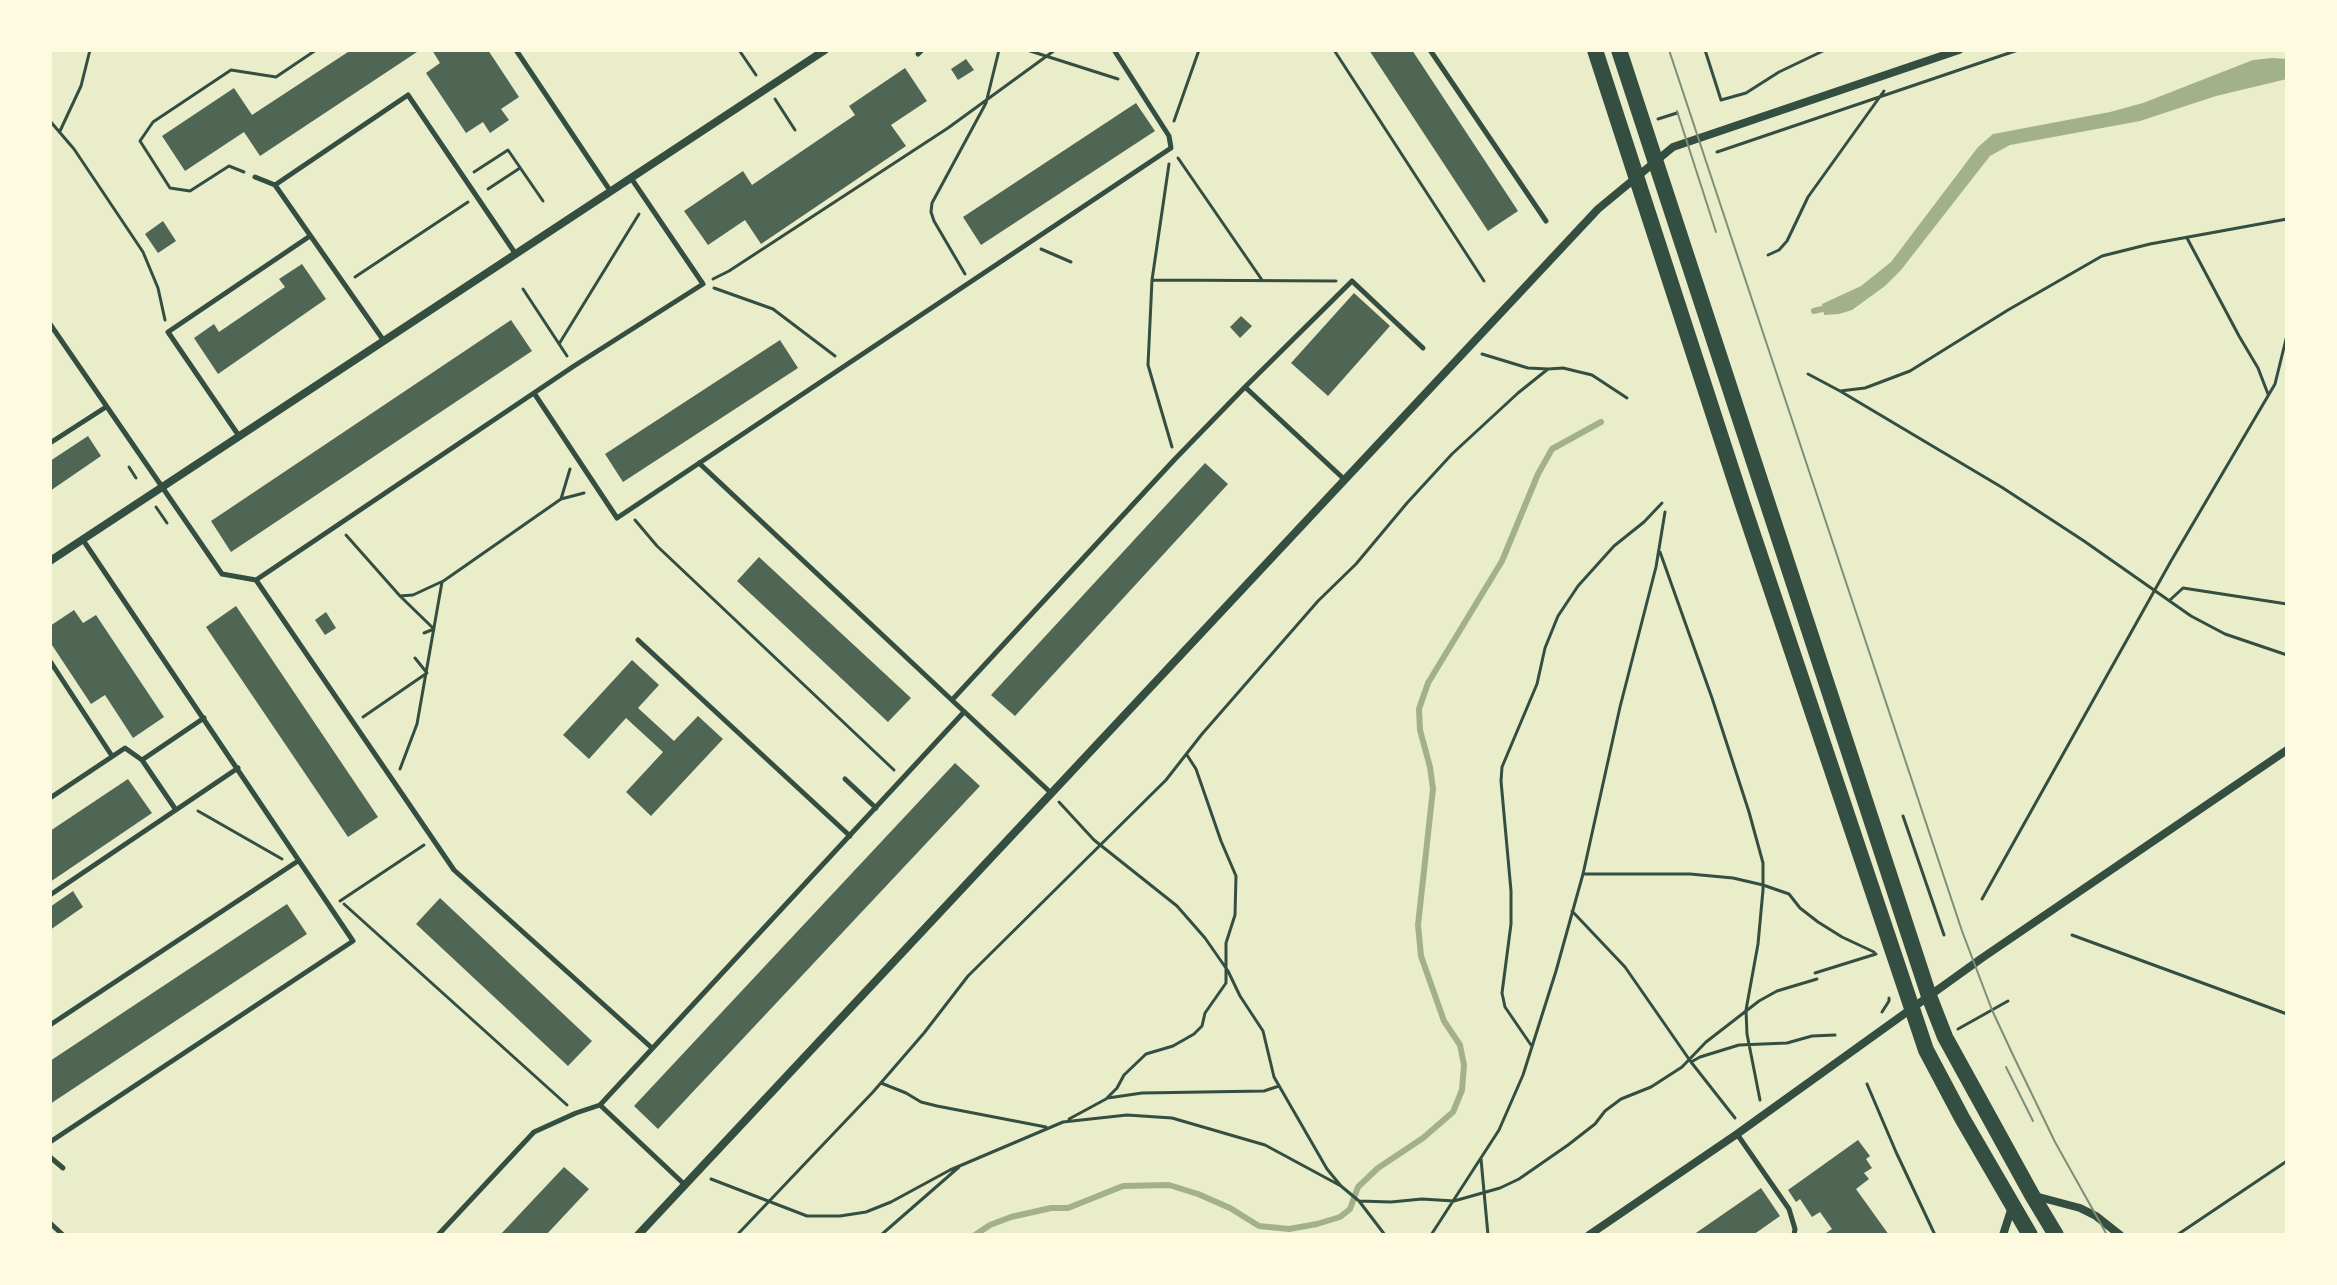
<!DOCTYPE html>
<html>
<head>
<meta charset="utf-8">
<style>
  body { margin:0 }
  #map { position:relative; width:2337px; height:1285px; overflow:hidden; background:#e9edc9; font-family:"Exo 2",sans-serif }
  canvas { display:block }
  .frame { position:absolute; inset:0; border:52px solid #fefae0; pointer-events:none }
</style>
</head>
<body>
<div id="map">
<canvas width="2337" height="1285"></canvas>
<div class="frame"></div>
</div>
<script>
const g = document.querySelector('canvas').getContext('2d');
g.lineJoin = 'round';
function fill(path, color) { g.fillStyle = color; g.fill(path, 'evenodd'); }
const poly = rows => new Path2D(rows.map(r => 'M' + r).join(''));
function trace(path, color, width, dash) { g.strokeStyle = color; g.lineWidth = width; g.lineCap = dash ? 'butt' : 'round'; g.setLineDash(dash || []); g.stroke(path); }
fill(poly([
  [2272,58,2287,59,2287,79,2216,96,2140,121,2010,145,1990,156,1901,270,1885,286,1852,310,1839,314,1824,315,1822,304,1861,286,1891,262,1978,147,1993,134,2110,112,2143,103,2253,60]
]), '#a3b18a');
trace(poly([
  [1814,311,1830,307],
  [975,1235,990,1225,1011,1217,1051,1208,1068,1208,1123,1186,1169,1185,1198,1194,1230,1208,1259,1226,1289,1229,1317,1224,1340,1217,1350,1209,1358,1187,1378,1168,1423,1138,1453,1112,1462,1090,1464,1065,1460,1045,1444,1021,1421,956,1418,925,1433,789,1430,767,1420,730,1419,709,1428,683,1502,561,1538,474,1552,449,1601,422]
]), '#a3b18a', 6);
fill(poly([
  [351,50,420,50,260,156,244,132,185,171,162,136,234,88,252,115],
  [432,50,488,50,519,97,501,109,509,120,490,133,483,122,466,133,426,73,440,63],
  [1369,50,1412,50,1518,211,1488,231],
  [966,59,974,70,958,80,951,69],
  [905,68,927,101,891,125,906,146,761,244,745,220,708,245,684,211,743,171,752,185,855,115,849,106],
  [1136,103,1155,131,981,245,963,217],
  [163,221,176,241,158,253,145,234],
  [302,264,326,299,218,374,194,338,214,324,219,332,285,287,279,279],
  [1354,293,1390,326,1328,396,1291,363],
  [1241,316,1252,326,1240,338,1230,327],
  [511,320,532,351,231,552,211,521],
  [780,340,798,368,623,482,605,454],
  [88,436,101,456,50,491,50,461],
  [1205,463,1228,484,1015,716,991,695],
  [759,557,911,698,888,722,737,581],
  [236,606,378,817,348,837,206,627],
  [74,610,83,623,96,615,164,717,133,738,105,695,91,704,50,642,50,626],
  [326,612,336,628,325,635,315,620],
  [632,660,659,685,638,708,674,741,698,716,723,739,651,816,626,792,663,752,626,718,589,759,563,735],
  [955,763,980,786,658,1129,634,1106],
  [128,779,152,813,50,882,50,831],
  [73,891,83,907,50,930,50,907],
  [440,898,592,1041,568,1066,416,924],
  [287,904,307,934,50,1104,50,1061],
  [1858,1140,1870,1156,1866,1159,1872,1168,1864,1173,1869,1179,1856,1189,1889,1235,1823,1235,1832,1229,1820,1212,1812,1217,1800,1199,1796,1202,1788,1190],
  [564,1167,589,1189,546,1235,500,1235],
  [1761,1188,1780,1216,1753,1235,1693,1235]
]), '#4f6655');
trace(poly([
  [739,50,756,75],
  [1027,50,1118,79],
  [1334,50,1484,281],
  [1705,50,1721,100,1746,93,1779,72,1825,50],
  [775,99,795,130],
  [1658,119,1677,113],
  [50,121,74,149,143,252,158,288,165,320],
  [1174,121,1199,50],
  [60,131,81,86,90,50],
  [1717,152,2018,50],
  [1178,158,1262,280],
  [1169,164,1152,280,1148,365,1172,447],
  [244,172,229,166,190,191,170,188,140,141,153,122,231,70,276,77,316,50],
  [474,172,508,150,543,201],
  [488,189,520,168],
  [2187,238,2239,336,2258,368,2268,394],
  [1041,249,1071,262],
  [1768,255,1779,250,1787,241,1808,197,1884,91],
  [965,274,934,221,931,212,932,203,986,103,999,50],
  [355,277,468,202],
  [713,279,729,271,948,128,1055,50],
  [1152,280,1336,281],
  [714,288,773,309,835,356],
  [523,289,567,356],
  [559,344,639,214],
  [1482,354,1528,368,1548,369],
  [1808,374,1840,391,2003,488,2084,541,2191,616,2225,634,2287,655],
  [1840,391,1865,388,1910,371,2008,310,2102,256,2150,244,2287,219],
  [129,467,136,478],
  [561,499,584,493],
  [156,507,167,523],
  [635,520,657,546,894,770],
  [346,535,400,596,434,629,424,633],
  [1660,552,1712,698,1749,812,1763,863,1763,890,1758,944,1746,1010,1747,1034,1760,1100],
  [400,596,413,595,441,582],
  [2170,600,2183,588,2287,604],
  [363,717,427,673,415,658],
  [400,769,417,724,442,582,561,499,570,469],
  [1059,802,1094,840,1177,906,1205,938,1228,971,1240,996,1263,1031,1274,1077,1327,1169,1341,1186,1359,1201,1385,1235],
  [198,811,282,859],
  [1903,816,1944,935],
  [1583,874,1690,874,1733,878,1763,885,1789,894,1800,908,1818,922,1842,937,1874,952],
  [1982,899,2171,561,2275,384,2287,335],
  [340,901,424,845],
  [344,904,567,1105],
  [1572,911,1625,967,1691,1062,1735,1118],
  [2072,935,2287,1014],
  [1815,973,1876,954],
  [1882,1012,1889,1001,1889,998],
  [1958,1029,2008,1001],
  [1531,1045,1505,1007,1502,993,1511,924,1511,891,1501,781,1502,767,1537,684,1545,648,1558,616,1578,586,1614,546,1644,522,1662,503],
  [1691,1062,1700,1057,1739,1045,1787,1043,1812,1036,1835,1035],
  [881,1083,906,1093,921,1102,937,1106,1046,1127],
  [1867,1084,1896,1152,1935,1235],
  [1108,1098,1142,1093,1264,1091,1279,1086],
  [1069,1119,1106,1099,1117,1088,1124,1075,1146,1054,1173,1046,1194,1034,1202,1026,1205,1013,1226,983,1226,943,1235,915,1236,876,1221,841,1196,769,1187,755],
  [1481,1159,1488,1235],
  [711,1179,807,1216,840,1216,866,1212,891,1202,950,1170,1063,1122,1127,1115,1172,1118,1265,1145,1341,1186],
  [1359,1201,1391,1202,1422,1199,1454,1201,1500,1188,1519,1179,1568,1145,1595,1124,1605,1111,1621,1099,1651,1087,1682,1067,1706,1042,1759,1001,1777,991,1817,979],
  [737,1235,873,1092,924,1033,968,976,1166,780,1202,734,1318,601,1356,564,1407,503,1452,454,1518,393,1548,369,1563,368,1592,375,1627,398],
  [881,1235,959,1167],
  [1431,1235,1499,1130,1523,1075,1556,971,1583,874,1620,707,1656,567,1665,512],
  [2177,1235,2287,1161]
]), '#344e41', 3);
trace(poly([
  [516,50,611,192],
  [1430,50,1546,221],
  [918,54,922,50],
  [255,177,275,185,408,95,515,253],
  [275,185,384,341],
  [50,324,222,574,256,580,454,870,652,1048],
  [1245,387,1352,281,1423,348],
  [534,393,617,518,1171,148,1169,136,1114,50],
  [239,436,168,332,310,236],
  [50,443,106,407],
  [699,463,1051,793],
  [256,580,574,366,703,284,631,178],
  [638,640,850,836],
  [50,661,112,756],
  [952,700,1175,459,1245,387,1344,479],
  [142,760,176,810],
  [845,779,876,808],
  [50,798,125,748,142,760,204,718],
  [50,895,238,768],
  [50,1025,298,861],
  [1737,1134,1789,1209,1795,1229,1794,1235],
  [50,1142,353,941,83,540],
  [50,1157,63,1168],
  [684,1184,600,1105,964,712],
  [50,1223,63,1235],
  [438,1235,534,1132,576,1113,600,1105]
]), '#344e41', 5);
trace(poly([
  [50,561,825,50],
  [2035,1196,2080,1208,2096,1216,2120,1235],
  [638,1235,1598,209,1673,147,1959,50],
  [1589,1235,1737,1134,1982,958,2287,750],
  [2003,1235,2012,1207]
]), '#344e41', 8);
trace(poly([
  [1595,50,1742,502,1926,1050,1962,1118,2030,1235],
  [1619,50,1929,996,1945,1037,2032,1195,2056,1235]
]), '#344e41', 16);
trace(poly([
  [1669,50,1962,931,1992,1010,2012,1053,2055,1142,2107,1235],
  [1677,111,1716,232],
  [2006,1067,2033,1121]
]), '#7c8e77', 2);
</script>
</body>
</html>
